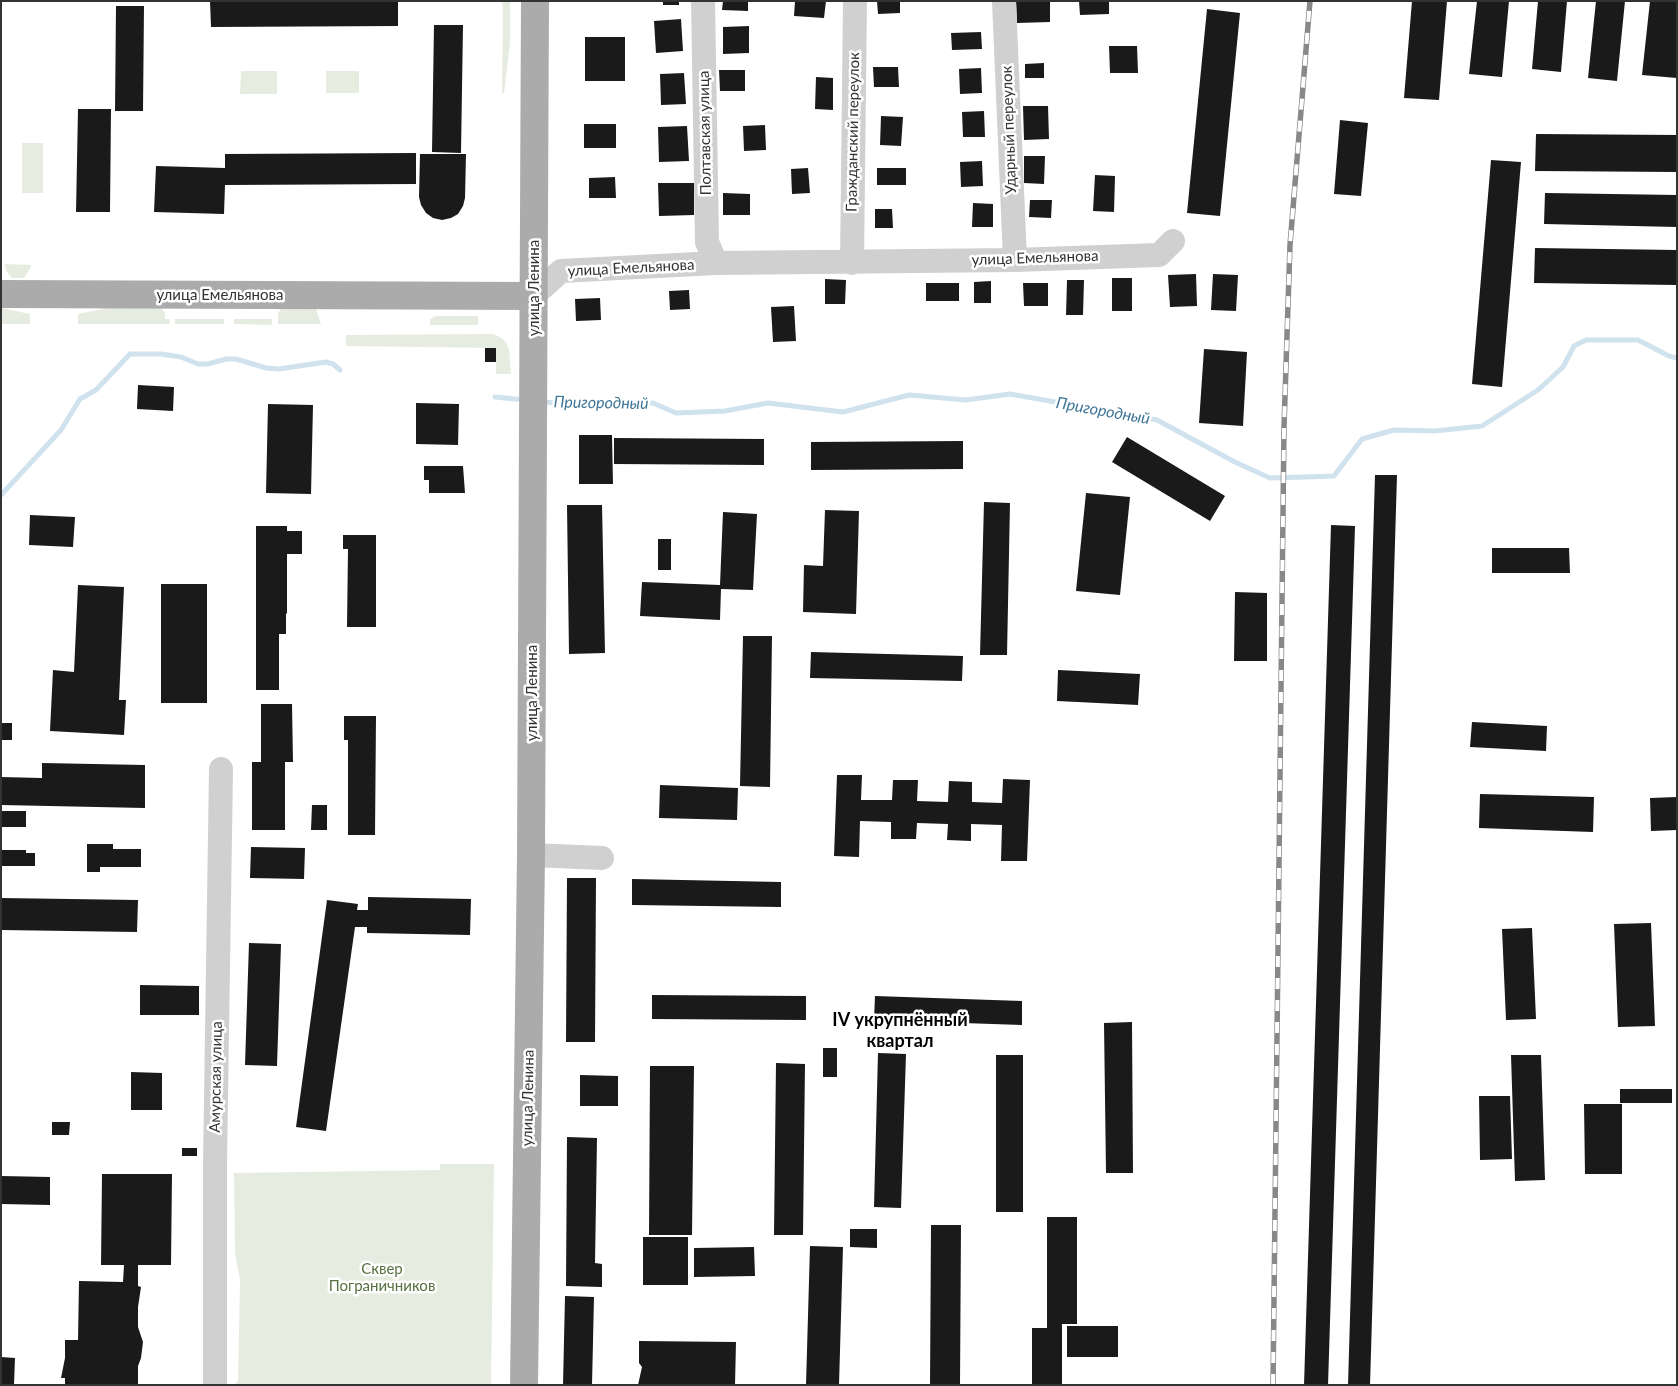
<!DOCTYPE html>
<html>
<head>
<meta charset="utf-8">
<style>
  body { margin:0 }
  #map { position:relative; width:1678px; height:1386px; overflow:hidden; background:#fff; font-family:Lato,sans-serif }
  canvas { display:block }
  .frame { position:absolute; inset:0; border:2px solid #333; pointer-events:none }
</style>
</head>
<body>
<div id="map">
<canvas width="1678" height="1386"></canvas>
<div class="frame"></div>
</div>
<script>
const g = document.querySelector('canvas').getContext('2d');
g.lineJoin = 'round';
function fill(path, color) { g.fillStyle = color; g.fill(path, 'evenodd'); }
const poly = rows => new Path2D(rows.map(r => 'M' + r).join(''));
function trace(path, color, width, dash) { g.strokeStyle = color; g.lineWidth = width; g.lineCap = dash ? 'butt' : 'round'; g.setLineDash(dash || []); g.stroke(path); }
function drawText(font, color, halo, rows, align = 'center') {
  g.font = font + ' Lato,sans-serif'; g.lineWidth = 5; g.setLineDash([]); g.textBaseline = 'middle'; g.strokeStyle = halo; g.fillStyle = color; for (const [text, x, y, turn = 0] of rows) {
    g.save(); g.translate(x, y); g.rotate((+turn || 0) * Math.PI / 180); g.textAlign = isNaN(turn) ? turn : align; if (halo) g.strokeText(text, 0, 0); g.fillText(text, 0, 0); g.restore();
  }
}
fill(poly([
  [502,1,510,1,510,43,504,93,502,93,503,11],
  [241,71,277,71,277,94,240,94],
  [326,71,359,71,359,93,326,93],
  [22,143,43,143,43,193,22,193],
  [5,264,31,265,30,269,24,278,12,278,6,271],
  [118,306,160,306,165,313,165,319,170,319,170,324,78,324,78,314],
  [283,306,315,306,321,324,278,324,278,313],
  [1,308,30,314,30,324,1,324],
  [436,316,478,316,478,325,430,325,430,319],
  [175,319,224,319,224,324,175,324],
  [234,319,272,319,272,325,234,324],
  [493,334,500,337,506,342,509,349,511,374,496,374,496,348,346,346,346,335],
  [440,1164,494,1164,491,1385,234,1385,238,1381,240,1280,235,1253,234,1173,440,1170]
]), '#e6ecdf');
trace(poly([
  [495,397,525,400],
  [541,402,558,403,653,403,676,413,725,411,768,403,843,412,909,395,966,400,1010,394,1157,420,1235,462,1270,478,1305,477,1334,476,1362,439,1394,430,1435,431,1482,426,1538,390,1563,367,1574,346,1586,340,1638,340,1669,356,1677,358],
  [1,495,61,430,80,399,96,390,130,354,161,354,181,357,198,364,208,364,226,359,236,359,266,368,279,369,326,362,333,364,340,370]
]), '#cfe2ee', 5);
fill(poly([
  [210,1,398,1,398,26,211,27],
  [663,1,679,1,679,5,663,5],
  [723,1,748,1,748,11,722,10],
  [795,1,826,1,824,18,794,16],
  [877,1,900,1,900,13,878,14],
  [1016,1,1050,1,1050,22,1017,23],
  [1079,1,1109,1,1109,14,1080,15],
  [1412,1,1447,1,1439,100,1404,98],
  [1477,1,1509,1,1502,77,1469,74],
  [1538,1,1567,1,1561,72,1532,69],
  [1596,1,1625,1,1617,81,1588,78],
  [1650,1,1677,1,1677,78,1642,75],
  [116,6,144,6,143,111,115,111],
  [1207,9,1240,13,1220,216,1187,213],
  [681,19,683,51,656,53,654,21],
  [434,25,463,25,461,153,432,152],
  [749,26,749,53,723,54,723,27],
  [981,32,982,49,952,50,951,33],
  [585,37,625,37,625,81,585,81],
  [1109,46,1137,46,1138,73,1110,73],
  [1044,63,1044,78,1025,78,1025,64],
  [873,67,898,67,899,87,874,87],
  [981,68,982,93,960,94,959,69],
  [719,70,745,70,745,91,720,91],
  [684,73,686,104,661,105,660,74],
  [816,77,833,78,833,110,815,109],
  [1023,106,1048,106,1049,139,1024,140],
  [78,109,111,109,110,212,76,212],
  [984,111,985,137,963,137,962,112],
  [881,116,903,117,901,146,880,145],
  [1340,120,1368,123,1361,196,1334,194],
  [584,124,616,124,616,148,584,148],
  [765,125,766,150,744,151,743,126],
  [687,126,689,161,659,162,658,127],
  [1536,134,1677,135,1677,172,1535,171],
  [416,153,416,184,225,185,224,214,154,212,156,166,225,168,225,154],
  [420,154,466,154,465,198,463,206,458,214,451,218,442,220,433,218,426,213,421,205,419,197],
  [1024,156,1045,156,1044,184,1024,183],
  [1491,160,1521,162,1502,387,1472,384],
  [982,161,983,186,961,187,960,162],
  [808,168,810,193,792,194,791,169],
  [877,168,906,168,906,185,877,185],
  [1095,175,1115,176,1114,212,1093,211],
  [615,177,616,198,589,198,589,178],
  [658,183,694,183,694,215,659,216],
  [723,193,750,194,750,215,723,215],
  [1545,193,1677,195,1677,227,1544,224],
  [1030,200,1052,200,1051,218,1029,217],
  [973,203,993,204,993,227,972,227],
  [875,209,892,209,893,228,875,228],
  [1535,248,1677,250,1677,285,1534,283],
  [1196,274,1197,306,1170,307,1168,275],
  [1213,274,1238,275,1236,311,1211,310],
  [1112,278,1132,278,1132,311,1112,311],
  [825,279,846,280,845,304,825,304],
  [1067,280,1084,280,1083,315,1066,315],
  [991,281,991,303,974,303,974,282],
  [926,283,959,283,959,301,926,301],
  [1023,283,1048,283,1048,306,1024,306],
  [689,290,690,309,670,310,669,291],
  [600,298,601,320,576,321,575,299],
  [794,306,796,341,773,342,771,307],
  [485,348,496,348,496,362,485,362],
  [1204,349,1247,352,1243,426,1199,423],
  [138,385,174,387,173,411,137,409],
  [416,403,459,404,458,445,416,444],
  [268,404,313,405,311,494,266,493],
  [579,435,612,435,613,484,579,484],
  [1127,437,1225,496,1210,521,1112,462],
  [614,438,764,439,764,465,614,464],
  [963,441,963,469,811,470,811,442],
  [424,466,463,466,465,493,429,493,429,480,424,480],
  [1375,475,1397,475,1370,1385,1348,1385],
  [1086,493,1130,497,1120,595,1076,591],
  [984,502,1010,503,1007,655,980,655],
  [567,505,602,505,605,653,569,654],
  [825,510,859,511,856,614,803,612,804,565,823,566],
  [723,512,757,514,753,590,721,589,720,620,640,616,642,582,720,585],
  [30,515,75,517,73,547,29,545],
  [1331,525,1355,526,1328,1385,1304,1385],
  [256,526,287,526,287,531,302,531,302,554,287,554,287,613,286,614,286,634,279,634,279,690,256,690],
  [343,535,376,535,376,627,347,627,348,549,343,549],
  [658,539,671,539,671,570,658,570],
  [1492,548,1569,548,1570,573,1492,573],
  [161,584,207,584,207,703,161,703],
  [78,585,124,587,119,700,126,700,124,735,50,731,53,670,74,672],
  [1235,592,1267,593,1267,661,1234,661],
  [743,636,772,636,770,787,740,786],
  [811,652,963,656,962,681,810,678],
  [1058,670,1140,674,1138,705,1057,701],
  [261,704,292,704,293,762,285,762,285,830,252,830,252,762,261,762],
  [344,716,376,716,375,835,348,835,348,740,344,740],
  [1472,722,1547,726,1546,751,1470,747],
  [1,723,12,723,12,740,1,740],
  [42,763,145,765,145,808,1,805,1,777,42,778],
  [837,775,862,775,861,800,892,800,893,780,918,780,917,801,948,802,949,781,972,782,972,802,1002,803,1003,779,1030,780,1027,861,1001,861,1002,825,971,824,971,841,947,840,948,824,917,823,916,839,891,839,891,822,860,821,859,857,834,856],
  [660,785,738,788,737,820,659,818],
  [1480,794,1594,797,1593,832,1479,828],
  [1677,797,1677,830,1651,831,1650,798],
  [312,805,327,805,327,830,311,830],
  [1,811,26,811,26,827,1,827],
  [87,844,113,844,113,849,141,849,141,867,100,867,100,872,87,872],
  [251,847,305,848,304,879,250,878],
  [1,850,26,850,26,853,35,853,35,866,1,866],
  [567,878,596,878,595,1042,566,1042],
  [632,879,781,882,781,907,632,905],
  [368,897,471,899,470,935,367,933,367,927,355,927,326,1131,296,1127,327,900,358,904,357,910,368,910],
  [1,898,138,900,137,932,1,930],
  [1651,923,1655,1026,1618,1027,1614,924],
  [1532,928,1536,1019,1506,1020,1502,929],
  [249,943,281,944,277,1066,245,1065],
  [140,985,199,986,199,1015,140,1015],
  [652,995,806,996,806,1020,652,1019],
  [875,996,1022,1001,1022,1025,874,1020],
  [1132,1022,1133,1173,1106,1173,1104,1023],
  [823,1048,837,1048,837,1077,823,1077],
  [878,1053,906,1054,901,1208,874,1207],
  [996,1055,1023,1055,1023,1212,996,1212],
  [1511,1055,1541,1055,1545,1180,1515,1181],
  [776,1063,805,1064,803,1235,774,1235],
  [650,1066,694,1066,692,1235,649,1235],
  [131,1072,162,1073,162,1110,131,1110],
  [580,1075,618,1076,618,1106,580,1106],
  [1620,1089,1672,1089,1672,1103,1620,1103],
  [1479,1096,1510,1096,1512,1159,1480,1160],
  [1584,1104,1622,1104,1622,1174,1585,1174],
  [52,1122,70,1122,69,1135,52,1135],
  [567,1137,597,1138,595,1263,602,1264,602,1287,566,1286],
  [182,1148,197,1148,197,1156,182,1156],
  [102,1174,172,1174,171,1265,138,1265,138,1286,141,1287,138,1307,138,1327,143,1342,141,1358,138,1366,138,1384,65,1384,65,1378,61,1378,65,1358,65,1340,78,1340,79,1281,123,1282,124,1265,101,1265],
  [1,1176,50,1177,50,1205,1,1204],
  [1047,1217,1077,1217,1077,1324,1062,1324,1062,1385,1032,1385,1032,1328,1047,1328],
  [931,1225,961,1225,960,1385,930,1385],
  [850,1229,877,1229,877,1248,850,1247],
  [643,1237,688,1237,688,1285,643,1285],
  [810,1246,843,1247,839,1385,806,1385],
  [754,1247,755,1276,694,1277,694,1248],
  [565,1296,594,1297,592,1385,563,1385],
  [1067,1326,1118,1326,1118,1357,1067,1357],
  [639,1341,736,1342,735,1385,638,1385,642,1367,639,1363],
  [1,1357,15,1358,14,1385,1,1385]
]), '#1a1a1a');
trace(poly([
  [703,1,707,242,716,263],
  [1004,1,1015,260],
  [852,263,855,1],
  [533,296,561,271,716,263,1015,260,1159,255,1173,241],
  [531,855,602,858],
  [215,1385,215,1164,221,769]
]), '#d0d0d0', 24);
trace(poly([
  [1,294,533,296],
  [524,1385,531,855,535,1]
]), '#ababab', 28);
const rail = poly([
  [1273,1385,1284,427,1290,245,1310,1]
]);
trace(rail, '#888', 5.5);
trace(rail, '#fff', 4, [11]);
drawText('15px', '#333', '#fff', [
  ["Ударный переулок",1009,130,-92],
  ["Гражданский переулок",853,132,-89],
  ["Полтавская улица",705,133,-91],
  ["улица Емельянова",1035,258,-2],
  ["улица Емельянова",631,268,-3],
  ["улица Ленина",534,288,-90],
  ["улица Емельянова",220,295],
  ["улица Ленина",532,693,-90],
  ["Амурская улица",216,1077,-89],
  ["улица Ленина",528,1098,-89]
]);
drawText('15px', '#56703f', '#fff', [
  ["Сквер",382,1269],
  ["Пограничников",382,1286]
]);
drawText('italic 16px', '#3f7597', '#fff', [
  ["Пригородный",601,403,1],
  ["Пригородный",1103,411,10]
]);
drawText('bold 18px', '#000', '#fff', [
  ["IV укрупнённый",900,1020],
  ["квартал",900,1041]
]);
</script>
</body>
</html>
